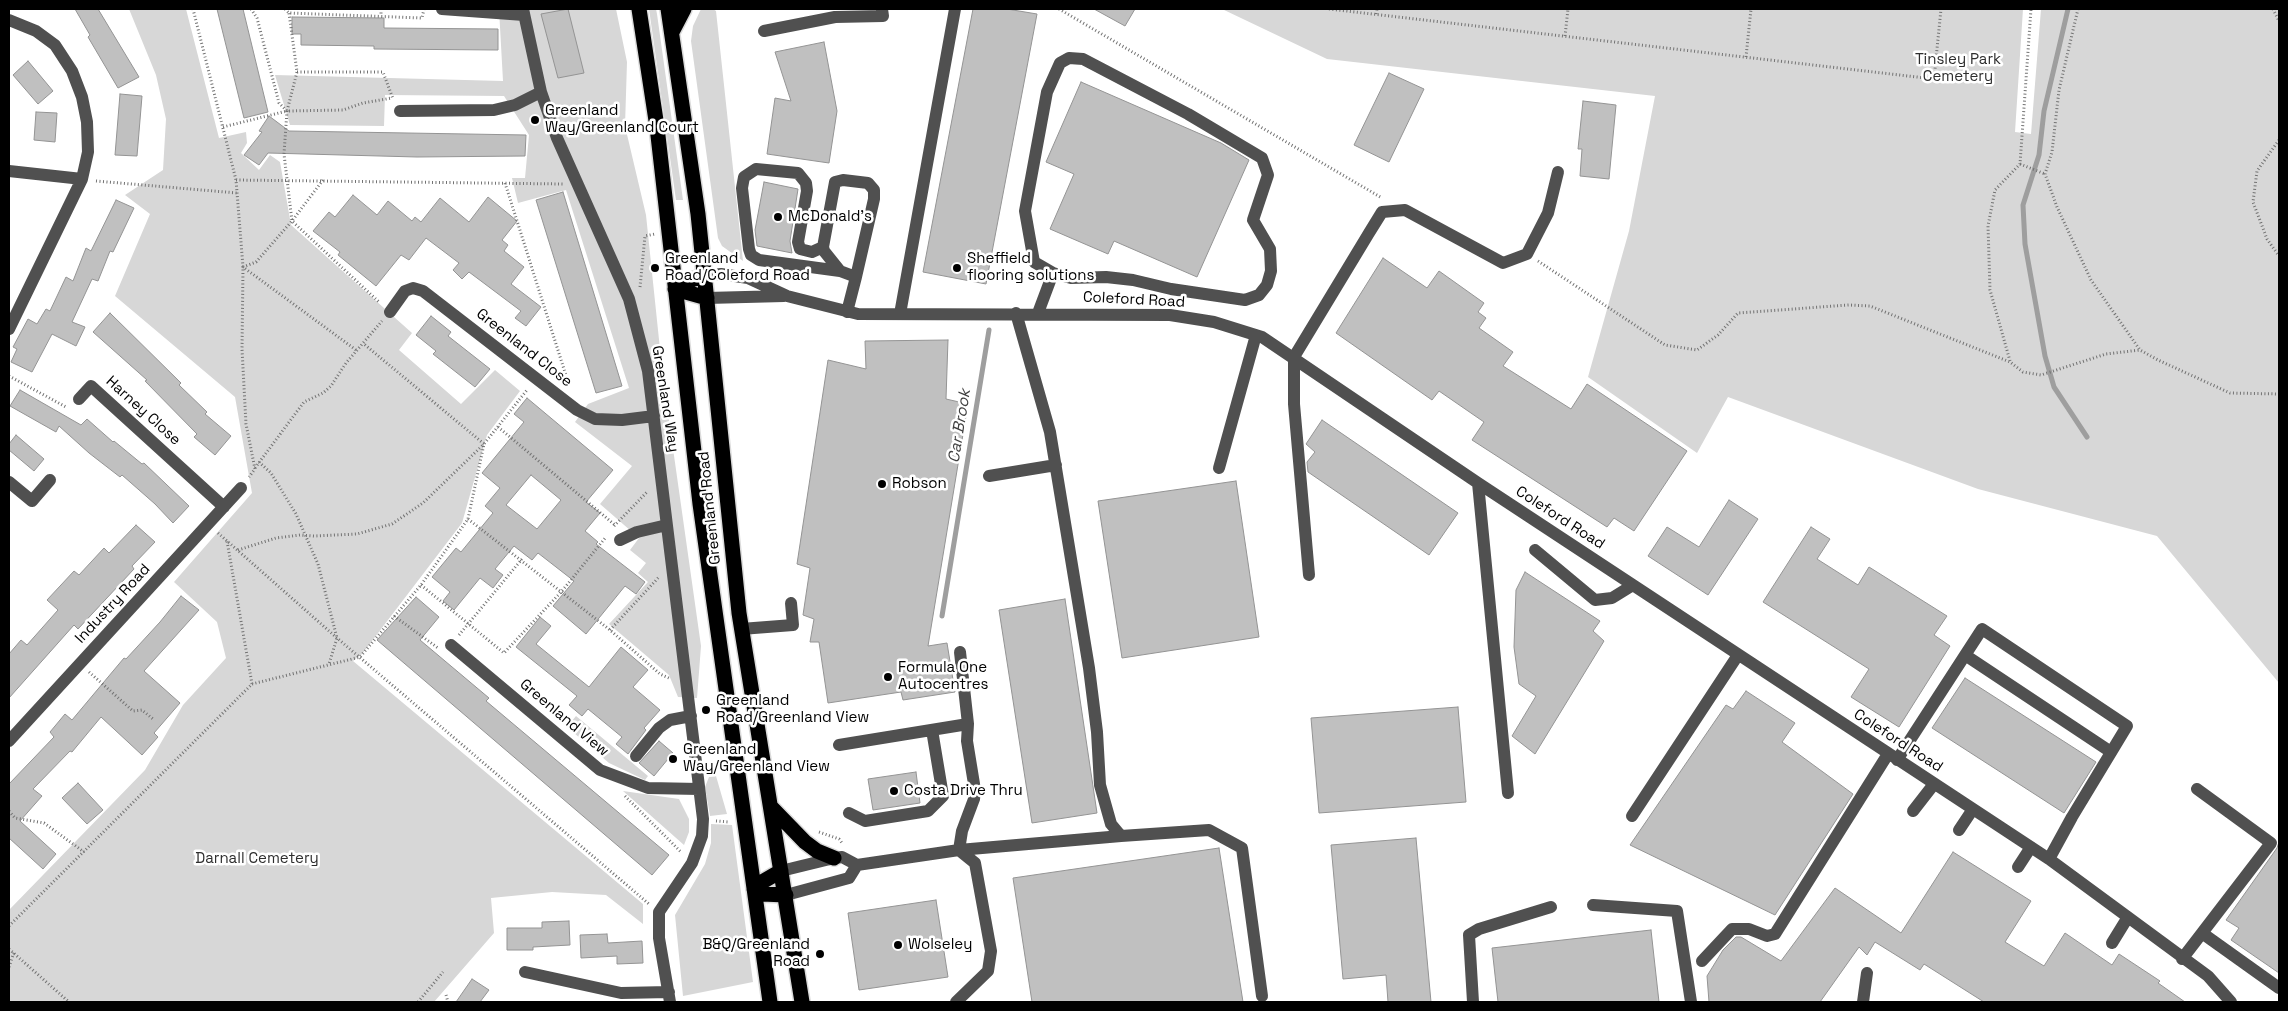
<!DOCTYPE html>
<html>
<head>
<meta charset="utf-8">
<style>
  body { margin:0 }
  #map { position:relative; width:2288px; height:1011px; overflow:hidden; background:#fff; font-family:"Space Grotesk",sans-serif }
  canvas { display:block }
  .frame { position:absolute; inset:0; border:10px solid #000; pointer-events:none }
</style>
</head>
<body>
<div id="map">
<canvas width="2288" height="1011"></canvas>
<div class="frame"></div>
</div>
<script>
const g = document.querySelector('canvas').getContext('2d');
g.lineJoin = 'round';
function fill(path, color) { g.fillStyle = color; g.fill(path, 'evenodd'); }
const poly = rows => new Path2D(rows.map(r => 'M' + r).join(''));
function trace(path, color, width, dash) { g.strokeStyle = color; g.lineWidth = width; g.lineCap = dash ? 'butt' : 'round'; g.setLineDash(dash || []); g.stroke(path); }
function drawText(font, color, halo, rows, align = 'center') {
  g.font = font + ' "Space Grotesk",sans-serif'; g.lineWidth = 5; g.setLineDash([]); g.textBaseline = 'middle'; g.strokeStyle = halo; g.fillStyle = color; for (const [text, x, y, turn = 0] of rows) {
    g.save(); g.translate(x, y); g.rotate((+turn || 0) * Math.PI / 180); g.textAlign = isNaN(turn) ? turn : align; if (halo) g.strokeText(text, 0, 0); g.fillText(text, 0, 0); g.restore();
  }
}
fill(poly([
  [129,9,186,9,219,138,246,132,247,143,241,153,259,170,270,155,280,162,291,225,412,333,399,350,461,404,495,370,520,391,487,435,462,523,362,654,353,661,643,904,643,924,606,895,552,892,491,898,494,933,434,1002,9,1002,9,910,145,770,183,705,226,658,217,622,174,582,252,493,235,397,115,296,150,214,125,195,163,170,166,119,156,75],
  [499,9,616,9,627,62,625,126,646,215,663,378,701,646,697,698,678,697,669,675,609,624,648,582,638,573,646,563,630,550,639,538,600,504,632,466,575,422,588,404,629,388,566,190,518,203,512,178,525,178,529,135,504,96,385,95,384,126,290,125,275,75,503,81],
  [649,9,656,9,657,14,683,200,676,200],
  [701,9,713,9,716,11,743,261,722,246,718,238,691,41,693,26],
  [1222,9,2023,9,2015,132,2031,134,2041,9,2279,9,2279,683,2157,536,1978,489,1728,397,1697,453,1588,377,1629,231,1655,96,1327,59],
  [576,716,648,776,645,780,609,763,567,727],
  [716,776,727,814,710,816,705,787,709,777],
  [623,791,679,799,689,819,689,832,684,845],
  [711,824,732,825,753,982,683,996,675,915,705,864,711,843]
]), '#d7d7d7');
trace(poly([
  [2068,9,2044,111,2039,155,2023,205,2025,244,2045,356,2054,387,2087,437],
  [942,616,989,330]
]), '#9e9e9e', 5);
const building = poly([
  [75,9,98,9,139,77,118,88,88,37,90,35,75,9],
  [217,9,243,9,268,112,244,118,217,9],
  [568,9,584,73,558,78,541,14,568,9],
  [973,9,1007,9,1037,14,986,284,923,272,973,9],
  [1094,9,1135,9,1125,26,1094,9],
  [292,17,384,18,384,28,498,29,498,50,374,49,374,46,301,45,301,34,292,34,292,17],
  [824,42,837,111,829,163,767,154,775,98,791,101,775,52,824,42],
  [28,61,53,91,38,104,13,75,28,61],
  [1389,73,1424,89,1389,162,1354,145,1389,73],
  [1081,82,1221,143,1249,160,1197,277,1114,241,1108,254,1050,229,1074,174,1046,162,1081,82],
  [120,94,142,96,137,156,115,155,120,94],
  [1583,101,1616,105,1609,179,1580,176,1582,149,1578,149,1583,101],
  [36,112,57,113,55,142,34,140,36,112],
  [269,116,289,131,526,135,525,156,417,157,268,153,259,165,244,155,262,132,259,131,269,116],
  [764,182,798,189,790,241,792,253,757,246,755,230,764,182],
  [563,192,622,386,596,393,536,200,563,192],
  [353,195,377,215,388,201,412,221,415,217,421,222,440,198,469,222,488,197,517,221,502,240,508,245,504,251,524,267,511,284,541,307,526,326,515,318,521,311,469,272,462,279,453,270,459,263,426,238,409,260,401,255,376,286,338,255,340,252,313,231,329,212,335,217,353,195],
  [116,200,134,208,113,252,110,251,98,281,92,279,72,322,85,327,76,346,52,334,32,372,11,362,17,349,13,347,28,319,37,324,46,309,50,311,66,277,73,281,86,248,91,251,116,200],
  [1383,258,1427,288,1439,271,1484,303,1478,312,1486,318,1479,328,1513,352,1503,366,1571,409,1587,384,1687,451,1634,531,1614,518,1607,527,1472,440,1484,422,1439,391,1432,400,1336,333,1383,258],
  [110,313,181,383,179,385,207,412,205,414,231,436,215,455,194,437,197,434,145,381,147,380,93,332,110,313],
  [431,316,451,332,448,336,490,369,475,387,433,354,436,351,416,335,431,316],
  [948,340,946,399,968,404,928,646,947,643,955,692,903,700,901,692,828,703,819,642,810,642,814,619,803,615,810,568,797,564,828,360,866,369,865,341,948,340],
  [20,390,81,425,87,419,113,442,114,441,142,464,144,463,189,506,173,523,155,504,122,475,120,477,89,453,59,426,56,432,10,406,20,390],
  [527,398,613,470,586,502,600,513,585,531,598,542,596,544,645,582,636,594,625,586,586,634,553,606,574,581,538,553,532,560,514,546,495,569,503,575,493,588,480,578,454,610,443,601,450,592,432,577,456,548,461,552,493,513,485,506,500,488,482,473,524,422,514,414,527,398],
  [531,475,561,500,537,529,506,505,531,475],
  [1322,420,1458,513,1429,555,1308,472,1307,462,1315,452,1306,444,1322,420],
  [16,435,44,459,34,471,9,450,9,444,16,435],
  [1236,481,1259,637,1122,658,1098,501,1236,481],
  [1729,500,1758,519,1708,595,1648,556,1667,527,1699,547,1729,500],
  [136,525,155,542,132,566,134,569,78,629,74,625,9,698,9,654,21,640,27,645,58,610,47,600,74,571,79,575,104,548,109,553,136,525],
  [1811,527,1830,539,1817,559,1858,585,1869,567,1947,616,1934,635,1950,646,1899,727,1851,697,1869,669,1763,602,1811,527],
  [1525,572,1600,621,1593,631,1604,641,1535,754,1512,736,1536,696,1519,684,1514,647,1516,590,1525,572],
  [181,596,199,610,144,671,180,703,154,733,158,737,142,755,101,717,72,752,70,751,33,789,42,796,20,821,56,854,43,869,9,838,9,784,54,737,50,732,65,714,72,720,124,658,126,659,160,622,181,596],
  [416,597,439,617,420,640,489,698,486,701,669,855,652,875,377,640,416,597],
  [1065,599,1097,813,1032,823,999,610,1065,599],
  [540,617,551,626,536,644,589,687,621,647,648,670,633,687,660,710,644,728,646,730,628,754,616,744,622,737,588,709,582,716,569,705,577,696,516,647,540,617],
  [1965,678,2096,762,2064,813,1932,728,1965,678],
  [1746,691,1795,723,1782,742,1853,794,1775,915,1630,845,1726,705,1733,709,1746,691],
  [1458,707,1466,802,1319,813,1311,718,1458,707],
  [659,741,673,753,654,776,639,763,659,741],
  [916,772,920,803,873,810,868,779,916,772],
  [78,783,103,810,87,824,62,798,78,783],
  [1416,838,1431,1002,1388,1002,1386,975,1343,979,1331,845,1416,838],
  [2279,842,2279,973,2231,940,2239,928,2226,920,2277,848,2279,842],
  [1219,848,1243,1002,1032,1002,1013,878,1219,848],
  [1953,852,2031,901,2005,942,2044,966,2065,933,2112,965,2119,954,2160,981,2158,983,2185,1002,1984,1002,1924,964,1920,970,1875,942,1867,955,1859,947,1820,1002,1709,1002,1707,976,1723,950,1736,937,1741,937,1781,961,1835,888,1901,933,1953,852],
  [936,900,948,977,859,990,848,913,936,900],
  [569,921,570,945,533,947,533,950,507,950,507,928,542,928,542,922,569,921],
  [1651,930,1659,1002,1498,1002,1492,948,1651,930],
  [607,934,608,943,642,941,643,963,617,964,617,956,581,958,580,935,607,934],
  [472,979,489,990,480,1002,456,1002,472,979]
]);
fill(building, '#c0c0c0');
trace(building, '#949494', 1);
const highway = poly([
  [639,9,657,127,700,504,770,1002],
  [668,9,698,214,739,613,802,1002],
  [672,32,684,9],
  [675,289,707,298],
  [675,289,687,281,705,276],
  [772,808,805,842,817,851,834,858],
  [754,889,762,894,786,895],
  [754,889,762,882,781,871]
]);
trace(highway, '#dbdbdb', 18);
trace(poly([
  [193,9,236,180,243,267,242,349,246,424,255,469,249,477],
  [251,9,257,18,279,103,287,111,343,110,363,103,392,98],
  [285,9,289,13,422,18,424,9],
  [381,9,381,16],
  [1059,9,1382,198],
  [1329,9,1934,79,1941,9],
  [2078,9,2059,90,2052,152,2045,174,2057,207,2091,280,2140,350,2158,360,2230,393,2279,394],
  [2273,9,2279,21],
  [1376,14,1377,9],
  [1565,36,1568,9],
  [1746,57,1751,9],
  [297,72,383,72,393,99],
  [287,111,284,154,292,221,379,302],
  [223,127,287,111,297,72,289,13],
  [2279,140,2257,171,2253,202,2267,239,2279,256],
  [2020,164,2045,174],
  [236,180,563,184],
  [323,180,292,221,256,262,243,267,356,350],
  [96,181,237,193],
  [505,183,569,385],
  [1538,261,1665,345,1697,350,1718,335,1738,313,1849,305,1870,306,2010,362,2023,372,2041,375,2106,354,2140,350],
  [640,287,645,236,655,234],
  [2010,361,1990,290,1988,226,1995,190,2020,164,2031,9],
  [9,376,66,407],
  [498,427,615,525],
  [259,462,271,473,296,514,318,564,337,638,329,664],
  [255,468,304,402,323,393,331,386,346,363,382,321],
  [468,519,610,630,660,674,671,679],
  [614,526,648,491],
  [218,533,337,638,649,904],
  [238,550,276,538,300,535,314,536,357,534,392,524,423,503,484,444,364,344],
  [421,585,504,653,562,591,606,537],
  [394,616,438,648],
  [610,630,659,577],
  [459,635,522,559],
  [89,672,133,711,142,710,153,719],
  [252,684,360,657,421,585,468,519,484,444,527,390],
  [625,796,681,852],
  [9,811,15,818,44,823,84,852],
  [716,821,729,822],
  [819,832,839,839,842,843],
  [9,926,252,684,227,541],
  [9,949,69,1002],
  [9,967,14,952],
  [446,995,448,1002],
  [418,1002,443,972]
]), '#727272', 3, [1, 2.5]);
trace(poly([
  [442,9,524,15],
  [523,9,541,92,557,138,629,299,648,371,703,819,702,836,692,863,659,912,659,938,670,1002],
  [9,20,36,31,55,45,72,71,82,97,87,122,88,152,82,179,9,329],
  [764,31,835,17,883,16,882,9],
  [400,111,494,110,515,105,541,92],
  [9,171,82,179],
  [823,247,824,251,840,271],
  [705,276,721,274,748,278,787,296,858,314,1170,315,1214,322,1262,337,1478,483,2049,859,2208,976,2231,1002],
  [707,298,784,296],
  [390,312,405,291,413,288,423,291,577,410,595,419,622,420,654,416],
  [847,312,856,277,874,199,874,190,868,183,843,180,835,182,823,247,812,252,800,249,798,242,807,191,806,183,798,173,756,169,744,177,742,188,749,249,751,255,759,260,840,271,856,277],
  [1016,313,1050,432,1089,668,1097,732,1100,785,1111,824,1121,836,1209,830,1242,848,1262,996],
  [1038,313,1053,273,1034,262,1025,211,1047,92,1060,63,1069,58,1083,59,1188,114,1262,158,1268,175,1253,220,1270,249,1271,271,1267,285,1259,295,1245,300,1171,289,1133,280,1106,277,1071,278,1053,273],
  [900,314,955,9],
  [79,399,91,386,224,507],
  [1219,468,1256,335],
  [989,476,1056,465],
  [9,482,32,501,50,480],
  [1478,483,1508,793],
  [620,540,637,532,667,525],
  [1535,550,1595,600,1612,598,1633,585],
  [1309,575,1294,404,1294,357,1369,233,1382,212,1405,210,1503,263,1527,254,1548,213,1558,172],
  [741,629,793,625,791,603],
  [451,645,600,770,648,788,699,789],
  [960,652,968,724,967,741,975,790,974,799,962,831,959,850,1121,836],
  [1965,655,2111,752],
  [9,741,241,488],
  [839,745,968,724],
  [636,756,659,728,670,720,691,716],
  [1897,760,1982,629,2127,726,2072,817,2049,859],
  [2197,789,2271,843,2202,933],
  [1913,811,1934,784],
  [849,813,865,821,928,811,943,796,932,730],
  [1632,816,1738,655],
  [1959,830,1973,809],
  [2018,867,2031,847],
  [781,871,834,858,842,857,857,865,959,850,975,863,991,951,988,971,956,1002],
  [786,895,849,878,857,865],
  [1593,905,1677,911,1691,1002],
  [2112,943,2128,917],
  [2182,959,2202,933,2279,988],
  [1702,961,1732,929,1749,929,1767,936,1775,934,1888,754],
  [525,972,621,993,669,992],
  [1473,1002,1469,935,1479,929,1551,907],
  [1863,1002,1867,973]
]), '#505050', 12);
trace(highway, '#000', 15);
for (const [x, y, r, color] of [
  [535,120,5,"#000"],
  [778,217,5,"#000"],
  [655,268,5,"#000"],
  [957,268,5,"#000"],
  [882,484,5,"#000"],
  [888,677,5,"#000"],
  [706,710,5,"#000"],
  [673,759,5,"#000"],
  [894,791,5,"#000"],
  [898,945,5,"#000"],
  [820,954,5,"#000"]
]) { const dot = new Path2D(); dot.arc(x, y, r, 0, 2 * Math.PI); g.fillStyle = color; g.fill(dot); trace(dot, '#fff', 2); }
drawText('15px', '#2e2e2e', '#fff', [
  ["Tinsley Park",1958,60],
  ["Cemetery",1958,77],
  ["Darnall Cemetery",257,859]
]);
drawText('15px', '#000', '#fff', [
  ["Greenland",545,111],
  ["Way/Greenland Court",545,128],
  ["McDonald's",788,217],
  ["Greenland",665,259],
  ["Road/Coleford Road",665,276],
  ["Sheffield",967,259],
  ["flooring solutions",967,276],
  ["Robson",892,484],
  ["Formula One",898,668],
  ["Autocentres",898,685],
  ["Greenland",716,701],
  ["Road/Greenland View",716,718],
  ["Greenland",683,750],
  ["Way/Greenland View",683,767],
  ["Costa Drive Thru",904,791],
  ["B&Q/Greenland",810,945,"right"],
  ["Road",810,962,"right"],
  ["Wolseley",908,945]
], 'left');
drawText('15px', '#000', '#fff', [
  ["Coleford Road",1134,300,3],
  ["Greenland Close",524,348,38],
  ["Greenland Way",665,399,81],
  ["Harney Close",143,411,42],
  ["Greenland Road",710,508,-96],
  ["Coleford Road",1560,518,33],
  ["Industry Road",113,604,-47],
  ["Greenland View",564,718,40],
  ["Coleford Road",1898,741,33]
]);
drawText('italic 16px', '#3f3f3f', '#fff', [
  ["Car Brook",960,426,-81]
]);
</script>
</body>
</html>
